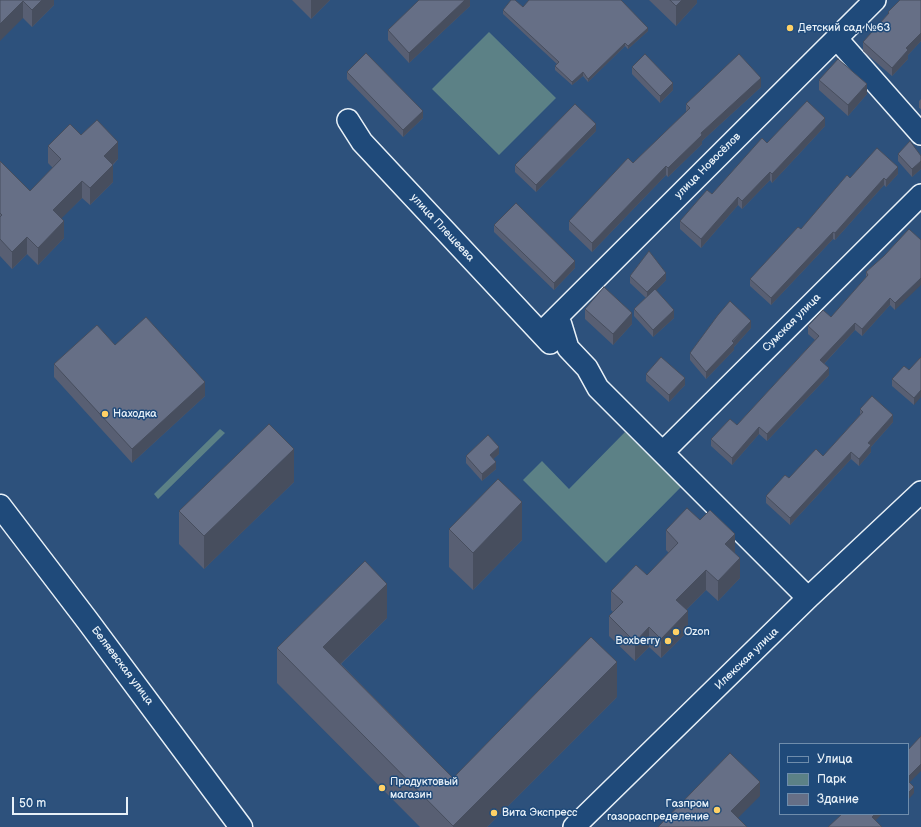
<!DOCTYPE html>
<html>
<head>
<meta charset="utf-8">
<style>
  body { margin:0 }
  #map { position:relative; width:921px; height:827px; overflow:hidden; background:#2d517c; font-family:"Balsamiq Sans",sans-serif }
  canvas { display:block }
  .legend { position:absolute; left:779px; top:743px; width:130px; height:72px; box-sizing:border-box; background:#1f4a7a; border:1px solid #6f8dac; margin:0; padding:5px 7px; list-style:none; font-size:12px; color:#e8f1f8 }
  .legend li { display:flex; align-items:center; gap:8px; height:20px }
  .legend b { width:20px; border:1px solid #6f8dac }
  .scale { position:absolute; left:12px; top:797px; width:116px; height:18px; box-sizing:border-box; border:2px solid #e8f1f8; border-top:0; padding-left:5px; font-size:12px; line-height:14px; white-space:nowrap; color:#e8f1f8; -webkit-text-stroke:3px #1f4a7a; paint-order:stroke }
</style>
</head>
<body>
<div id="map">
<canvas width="921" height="827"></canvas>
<ul class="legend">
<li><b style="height:5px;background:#1f4a7a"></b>Улица</li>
<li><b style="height:11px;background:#5c8186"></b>Парк</li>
<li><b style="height:11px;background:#666f86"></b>Здание</li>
</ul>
<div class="scale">50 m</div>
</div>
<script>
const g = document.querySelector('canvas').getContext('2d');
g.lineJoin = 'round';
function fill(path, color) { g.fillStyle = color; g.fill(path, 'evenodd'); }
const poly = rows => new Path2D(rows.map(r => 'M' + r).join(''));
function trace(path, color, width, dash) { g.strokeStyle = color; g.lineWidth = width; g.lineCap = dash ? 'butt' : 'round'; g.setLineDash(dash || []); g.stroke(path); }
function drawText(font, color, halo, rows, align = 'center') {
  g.font = font + ' "Balsamiq Sans",sans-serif'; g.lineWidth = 3; g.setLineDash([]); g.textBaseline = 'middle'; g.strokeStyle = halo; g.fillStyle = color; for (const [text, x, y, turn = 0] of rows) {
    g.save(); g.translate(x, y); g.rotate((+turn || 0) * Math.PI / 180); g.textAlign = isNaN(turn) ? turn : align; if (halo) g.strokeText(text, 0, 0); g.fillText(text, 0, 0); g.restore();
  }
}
fill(poly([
  [489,32,556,98,499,155,432,89],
  [220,429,225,433,158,499,154,494],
  [625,432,681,487,606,563,523,480,542,461,569,489]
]), '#5c8186');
const minor = poly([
  [837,39,921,134],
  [348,120,362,142,550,343],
  [555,319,561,325,568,348,587,368,598,388,808,598],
  [541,333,875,0],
  [663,452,921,195],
  [574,827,808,598,921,492]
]);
const major = poly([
  [0,506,87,620,241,827]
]);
trace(minor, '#e8f1f8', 24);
trace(major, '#e8f1f8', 25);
trace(minor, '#1f4a7a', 21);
trace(major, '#1f4a7a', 22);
fill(poly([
  [0,0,54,0,54,5,32,27,23,18],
  [292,0,330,0,311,19],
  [470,0,470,6,409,63,388,40,388,30],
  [649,0,697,0,697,3,676,26],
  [921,0,921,41,908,55,908,59,892,76,863,51,863,42,888,14,888,12],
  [523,7,648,31,628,49,625,46,588,82,583,76,572,85,555,70,555,66,557,64,503,14,503,10],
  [632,67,673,90,660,103,632,74],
  [347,72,423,118,403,137,347,79],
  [819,80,867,94,848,116,819,90],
  [761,87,702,141,702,144,668,177,666,175,592,252,569,230,569,221,633,163,686,112,686,104],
  [921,99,921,109,919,108,919,101],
  [825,126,772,183,770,180,742,209,738,205,701,248,680,229,680,221,712,194,767,143],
  [596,131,536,192,515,172,515,165],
  [81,135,118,159,113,165,113,182,90,205,82,198,61,218,64,238,38,265,27,254,12,269,0,256,0,161,30,191,53,168,48,163,48,146],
  [898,154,921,156,921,169,912,177,898,161],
  [898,174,886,187,884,185,835,240,833,239,771,305,750,286,750,279,801,229,850,178],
  [494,225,575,268,554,290,494,232],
  [909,229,895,310,890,305,862,336,855,330,824,364,829,375,767,441,759,434,732,465,711,446,711,439,737,425,815,340,808,334,808,326,831,317,866,278,866,272,884,256],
  [630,276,666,280,656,290,674,318,653,337,634,316,634,309,646,298,630,283],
  [585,309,632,324,613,345,585,319],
  [751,328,734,347,734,350,706,379,690,360,690,353],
  [115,345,205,396,132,463,54,377,54,364],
  [921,357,914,405,892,386,892,379,909,370],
  [646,374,685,385,669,402,646,381],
  [860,409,893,422,871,447,871,452,859,466,851,459,790,525,766,503,766,496,789,478,823,456,860,415],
  [499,454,493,459,496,469,482,481,466,463,466,456],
  [294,482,204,569,179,544,179,511],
  [449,529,522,540,473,590,449,567],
  [666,530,735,553,740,578,718,601,706,590,686,610,688,631,661,658,649,647,635,661,609,636,609,616,613,612,611,610,611,591,647,575,669,553,666,550],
  [387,618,341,664,453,778,617,697,487,827,420,827,277,683,277,648]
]), '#585f73');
fill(poly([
  [42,0,54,0,54,5,32,27,32,10],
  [311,0,330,0,311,19],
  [465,0,470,0,470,6,409,63,409,53],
  [682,0,697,0,697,3,676,26,676,6],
  [23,1,23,18,0,41,0,24],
  [648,28,648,31,628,49,628,46],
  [921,33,921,41,908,55,908,59,892,76,892,68,906,48],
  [625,43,625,46,588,82,588,79],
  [583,72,583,76,572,85,572,82],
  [761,78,761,87,702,141,702,144,668,177,668,168,701,133],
  [673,83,673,90,660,103,660,96],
  [867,84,867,94,848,116,848,105],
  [423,111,423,118,403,137,403,130],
  [825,118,825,126,772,183,772,174],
  [596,124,596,131,536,192,536,185],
  [118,142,118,159,104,173,104,156],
  [921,161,921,169,912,177,912,169],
  [113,165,113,182,90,205,90,188],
  [666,166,666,175,592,252,592,243],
  [898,167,898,174,886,187,886,180],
  [770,172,770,180,742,209,742,201],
  [884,178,884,185,835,240,835,233],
  [82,181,82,198,53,227,53,210],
  [738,197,738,205,701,248,701,239],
  [64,221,64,238,38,265,38,248],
  [833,232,833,239,771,305,771,298],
  [27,237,27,254,12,269,12,252],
  [575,261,575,268,554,290,554,283],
  [666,273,666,280,647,300,647,292],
  [921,278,921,285,895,310,895,303],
  [890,298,890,305,862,336,862,329],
  [674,310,674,318,653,337,653,330],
  [632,313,632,324,613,345,613,334],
  [751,321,751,328,734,347,734,350,706,379,706,372],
  [855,323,855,330,820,368,820,360],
  [829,368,829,375,767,441,767,434],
  [685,378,685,385,669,402,669,395],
  [205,382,205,396,132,463,132,449],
  [921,390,921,397,914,405,914,398],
  [893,415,893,422,871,447,871,452,859,466,859,459,868,443],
  [759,427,759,434,732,465,732,458],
  [499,447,499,454,490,462,490,455],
  [294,449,294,482,204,569,204,536],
  [851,452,851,459,790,525,790,518],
  [496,462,496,469,482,481,482,474],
  [522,502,522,540,473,590,473,553],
  [735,534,735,554,725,544],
  [740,558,740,578,718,601,718,581],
  [706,570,706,590,676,620,676,600],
  [387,584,387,618,323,681,323,647],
  [688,611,688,631,661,658,661,639],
  [649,627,649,647,635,661,635,642],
  [617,662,617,697,487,827,453,827,453,826],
  [921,764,921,771,908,784,908,777],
  [760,782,760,796,731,825,731,811],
  [914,787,914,793,908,800,908,793],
  [875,814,882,814,872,824,872,817]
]), '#474e5e');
const building = poly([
  [0,0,42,0,32,10,23,1,0,24,0,0],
  [419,0,465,0,409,53,388,30,419,0],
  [511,0,515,0,523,7,529,0,621,0,648,28,628,46,625,43,588,79,583,72,572,82,555,66,559,62,503,10,511,0],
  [670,0,682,0,676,6,670,0],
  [900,0,921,0,921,33,906,48,908,50,892,68,863,42,889,13,888,12,900,0],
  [366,53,423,111,403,130,347,72,366,53],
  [645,54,673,83,660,96,632,67,645,54],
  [739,54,761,78,701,133,702,135,668,168,666,166,592,243,569,221,628,158,633,163,690,108,686,104,739,54],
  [838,59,867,84,848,105,819,80,838,59],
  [807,101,825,118,772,174,770,172,742,201,738,197,701,239,680,221,707,190,712,194,762,138,767,143,807,101],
  [575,104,596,124,536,185,515,165,575,104],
  [97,120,118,142,104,156,113,165,90,188,82,181,53,210,64,221,38,248,27,237,12,252,0,239,0,217,2,215,0,213,0,161,30,191,61,159,48,146,70,124,81,135,97,120],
  [910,141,921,156,921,161,912,169,898,154,910,141],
  [877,148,898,167,886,180,884,178,835,233,833,232,771,298,750,279,798,227,801,229,847,175,850,178,877,148],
  [516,203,575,261,554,283,494,225,516,203],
  [909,229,921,240,921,278,895,303,890,298,862,329,855,323,820,360,829,368,767,434,759,427,732,458,711,439,730,419,737,425,819,336,808,326,823,310,831,317,868,275,866,272,884,256,909,229],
  [649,251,666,273,647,292,630,276,649,251],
  [604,287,632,313,613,334,585,309,604,287],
  [655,289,674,310,653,330,634,309,655,289],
  [730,301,751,321,732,341,734,343,706,372,690,353,718,315,730,301],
  [146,317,205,382,132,449,54,364,97,325,115,345,146,317],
  [661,357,685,378,669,395,646,374,661,357],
  [921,357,921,390,914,398,892,379,904,366,909,370,921,357],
  [872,396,893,415,868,443,871,445,859,459,851,452,790,518,766,496,785,475,789,478,816,449,823,456,863,412,860,409,872,396],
  [269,424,294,449,204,536,179,511,269,424],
  [488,435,499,447,490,455,496,462,482,474,466,456,488,435],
  [498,479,522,502,473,553,449,529,498,479],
  [687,508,700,520,710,510,735,534,725,544,740,558,718,581,706,570,676,600,688,611,661,639,649,627,635,642,609,616,623,602,611,591,636,565,647,575,678,543,666,530,687,508],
  [365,561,387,584,323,647,453,778,591,637,617,662,453,826,277,648,365,561],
  [921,736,921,764,908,777,908,750,921,736],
  [730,753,760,782,731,811,747,827,658,827,730,753],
  [908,781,914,787,908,793,908,781],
  [842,814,875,814,872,817,882,827,828,827,842,814]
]);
fill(building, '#666f86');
trace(building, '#474e5e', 1);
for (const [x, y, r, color] of [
  [790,28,4,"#ffd166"],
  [105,414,4,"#ffd166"],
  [676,632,4,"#ffd166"],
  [668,641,4,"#ffd166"],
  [382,788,4,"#ffd166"],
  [717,810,4,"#ffd166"],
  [494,813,4,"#ffd166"]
]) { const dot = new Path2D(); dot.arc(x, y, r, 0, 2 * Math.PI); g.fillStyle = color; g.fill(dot); trace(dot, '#1f4a7a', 1.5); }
drawText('11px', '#e8f1f8', '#1f4a7a', [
  ["Детский сад №63",798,28],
  ["Находка",113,414],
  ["Ozon",684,632],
  ["Boxberry",660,641,"right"],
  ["Продуктовый",390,782],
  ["магазин",390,795],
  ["Газпром",709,804,"right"],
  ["газораспределение",709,817,"right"],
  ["Вита Экспресс",502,813]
], 'left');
drawText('11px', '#e8f1f8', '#1f4a7a', [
  ["улица Новосёлов",708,166,-45],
  ["улица Плещеева",442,228,47],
  ["Сумская улица",792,323,-45],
  ["Илекская улица",747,659,-44],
  ["Беляевская улица",122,666,53]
]);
</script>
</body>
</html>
